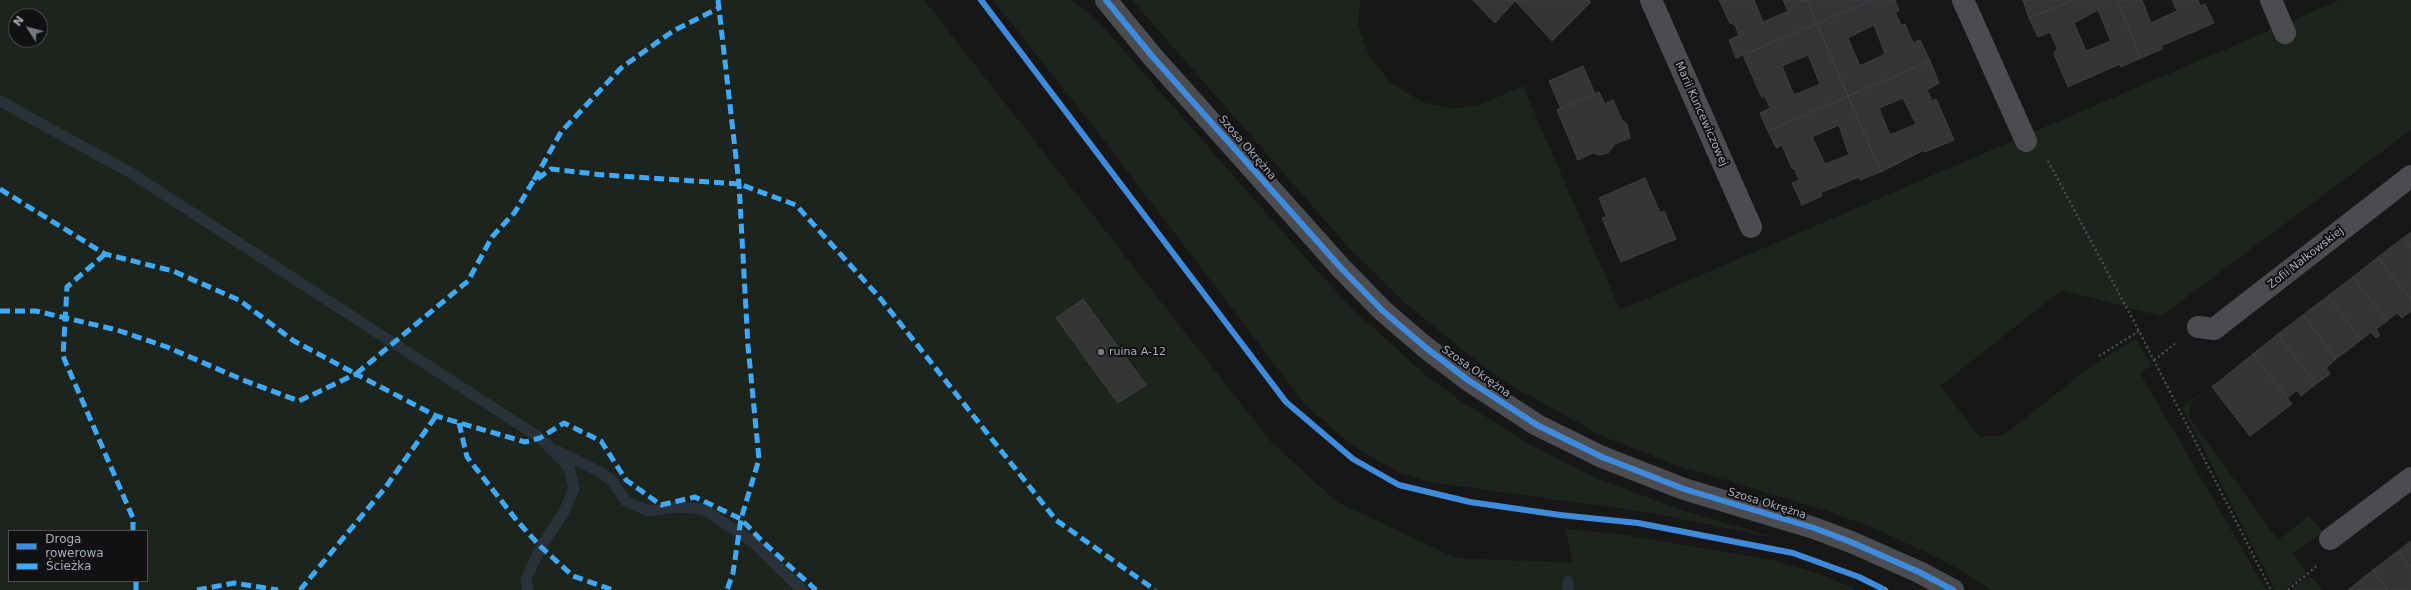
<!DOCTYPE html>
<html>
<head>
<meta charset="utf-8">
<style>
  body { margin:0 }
  #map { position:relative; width:2411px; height:590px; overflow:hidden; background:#171717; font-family:"DejaVu Sans",sans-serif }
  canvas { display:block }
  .legend { position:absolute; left:8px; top:530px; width:140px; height:52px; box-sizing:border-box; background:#111113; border:1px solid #4d4f55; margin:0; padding:5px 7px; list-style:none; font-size:12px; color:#a8adb8 }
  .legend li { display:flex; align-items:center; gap:8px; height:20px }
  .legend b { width:20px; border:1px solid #4d4f55 }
  .north { position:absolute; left:8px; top:8px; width:40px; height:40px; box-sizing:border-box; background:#111113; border:1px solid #4d4f55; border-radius:50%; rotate:306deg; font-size:11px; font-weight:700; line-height:16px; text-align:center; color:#a8adb8 }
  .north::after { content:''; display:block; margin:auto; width:14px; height:18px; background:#757880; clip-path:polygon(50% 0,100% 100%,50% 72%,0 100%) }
</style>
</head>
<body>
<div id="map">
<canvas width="2411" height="590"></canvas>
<ul class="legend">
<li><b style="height:5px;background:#408adc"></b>Droga rowerowa</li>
<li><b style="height:5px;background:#3fa9f5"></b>Ścieżka</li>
</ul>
<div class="north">N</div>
</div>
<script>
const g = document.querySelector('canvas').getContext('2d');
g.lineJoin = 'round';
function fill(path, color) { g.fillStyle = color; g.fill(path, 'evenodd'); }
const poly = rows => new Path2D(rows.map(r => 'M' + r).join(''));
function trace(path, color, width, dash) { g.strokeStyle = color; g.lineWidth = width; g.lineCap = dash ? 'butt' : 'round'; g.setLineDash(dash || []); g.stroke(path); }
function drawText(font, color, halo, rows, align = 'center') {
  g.font = font + ' "DejaVu Sans",sans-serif'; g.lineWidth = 4; g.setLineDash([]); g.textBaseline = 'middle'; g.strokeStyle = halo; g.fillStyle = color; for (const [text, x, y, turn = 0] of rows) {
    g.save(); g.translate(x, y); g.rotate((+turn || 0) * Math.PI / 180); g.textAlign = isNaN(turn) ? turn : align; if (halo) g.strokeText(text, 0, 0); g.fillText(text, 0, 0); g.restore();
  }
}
fill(poly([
  [0,0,924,0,1272,443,1337,502,1456,558,1573,563,1565,529,1627,535,1772,560,1820,574,1858,590,0,590],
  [16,16,40,16,40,40,16,40],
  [9,531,147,531,147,581,9,581],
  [993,0,1072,0,1098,21,1316,270,1356,312,1423,373,1458,399,1525,442,1595,478,1682,510,1780,539,1646,512,1429,482,1400,473,1350,444,1304,403,1096,130],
  [1132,0,1360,0,1358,25,1368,54,1390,82,1422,102,1454,109,1484,103,1523,86,1620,310,2340,0,2411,0,2411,130,2161,316,2062,290,1940,386,1980,437,2004,435,2094,364,2136,339,2151,366,2140,373,2266,590,1993,590,1944,561,1874,528,1830,512,1676,465,1602,436,1514,387,1484,367,1404,302,1352,251],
  [2212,387,2190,404,2189,417,2278,540,2309,516,2323,532,2293,554,2307,573,2284,590,2275,590,2182,407],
  [2312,577,2323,590,2291,590,2305,579]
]), '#1d241e');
trace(poly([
  [0,101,131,173,540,438,569,467,574,488,564,512,541,547,526,579,528,590],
  [557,451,600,472,612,481,626,501,648,511,676,507,703,509,753,542,802,590],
  [1568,590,1568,581]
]), '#2a3239', 11);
const building = poly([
  [1473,0,1589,0,1591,2,1552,41,1515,1,1495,23,1473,0],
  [1719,0,1754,0,1763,22,1788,11,1783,0,1807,0,1817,23,1736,58,1729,40,1739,35,1735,25,1730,23,1719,0],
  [1807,0,1872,0,1817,23,1807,0],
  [1872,0,1895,0,1899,11,1895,12,1901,25,1905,24,1913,43,1920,40,1930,61,1848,96,1817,24,1872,0],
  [1874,25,1885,54,1860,66,1848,38,1874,25],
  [2023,0,2072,0,2029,18,2023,0],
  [2072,0,2117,0,2141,58,2121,67,2120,64,2068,87,2054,54,2057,48,2050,32,2038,37,2029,18,2072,0],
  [2098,10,2111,41,2086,51,2074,23,2098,10],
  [2117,0,2142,0,2151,23,2177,11,2172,0,2198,0,2200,6,2205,4,2214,23,2161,46,2162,49,2141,58,2117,0],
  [1817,24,1848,96,1768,131,1760,113,1770,108,1766,98,1761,96,1743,55,1817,24],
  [1808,55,1820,84,1794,95,1782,66,1808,55],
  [1930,61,1939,83,1927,90,1932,101,1936,99,1954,140,1925,152,1924,150,1881,172,1848,96,1930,61],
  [1903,98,1916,124,1890,135,1879,108,1903,98],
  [1583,66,1595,94,1561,109,1549,81,1583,66],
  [1599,92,1605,104,1613,100,1622,120,1627,124,1630,138,1615,144,1608,153,1599,155,1593,153,1578,160,1557,110,1599,92],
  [1848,96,1881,172,1860,180,1859,177,1820,193,1822,196,1802,205,1792,183,1799,180,1794,168,1792,169,1782,145,1776,148,1768,131,1848,96],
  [1839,125,1849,155,1825,164,1812,137,1839,125],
  [1645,178,1660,213,1664,211,1676,239,1621,262,1602,218,1607,217,1599,198,1645,178],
  [2411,232,2411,249,2403,238,2411,232],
  [2403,238,2411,249,2411,300,2378,257,2403,238],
  [2378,257,2411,300,2411,311,2402,318,2397,313,2387,321,2353,277,2378,257],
  [2353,277,2387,321,2376,329,2380,335,2376,338,2371,332,2361,340,2328,296,2353,277],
  [2328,296,2361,340,2336,359,2303,315,2328,296],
  [1083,299,1146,385,1118,403,1056,318,1083,299],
  [2303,315,2336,359,2326,368,2330,374,2316,384,2278,334,2303,315],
  [2278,334,2316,384,2301,396,2297,390,2287,398,2253,354,2278,334],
  [2253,354,2292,404,2250,436,2212,387,2253,354],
  [2411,541,2411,568,2398,551,2411,541],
  [2398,551,2411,568,2411,590,2388,590,2373,570,2398,551],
  [2373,570,2388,590,2348,590,2373,570]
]);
fill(building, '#353536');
trace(building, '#3f4043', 1);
trace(poly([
  [2048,161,2139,331,2271,590],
  [2099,356,2139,331],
  [2154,360,2175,344],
  [2288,590,2318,565]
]), '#4d4e52', 2.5, [2, 3]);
trace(poly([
  [1651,0,1751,227],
  [1963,0,2026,141],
  [2271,0,2285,33],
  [2198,327,2214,329,2411,176],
  [2330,539,2411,478]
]), '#4b4c50', 22);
trace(poly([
  [1106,0,1152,56,1342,269,1383,311,1425,347,1468,380,1537,425,1602,457,1684,489,1814,528,1851,542,1919,572,1953,590]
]), '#4b4c50', 22);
trace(poly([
  [718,0,739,184,748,346,759,459,741,519,733,573,727,590],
  [534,180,561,132,621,68,673,31,719,8],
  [0,189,105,254,173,271,239,300,294,341,356,374,468,281,492,237,515,212,532,183,551,169,604,175,739,184,796,205,880,298,1056,520,1155,590],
  [105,254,67,287,63,356,133,518,133,531],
  [0,311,36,311,117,330,167,347,243,380,299,401,356,374,436,416,525,442,540,438,564,423,601,441,626,480,661,505,695,497,741,519,762,541,816,590],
  [459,423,467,457,518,522,541,547,573,576,613,590],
  [136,581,136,590],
  [197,590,234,583,278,590],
  [300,590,385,488,436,416]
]), '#3fa9f5', 5, [10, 5]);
trace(poly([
  [981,0,1286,402,1353,459,1399,485,1470,502,1560,515,1638,523,1793,553,1859,577,1885,590],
  [1106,0,1152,56,1342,269,1383,311,1425,347,1468,380,1537,425,1602,457,1684,489,1814,528,1851,542,1919,572,1953,590]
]), '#408adc', 6);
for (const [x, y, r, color] of [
  [1101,352,4,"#757880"]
]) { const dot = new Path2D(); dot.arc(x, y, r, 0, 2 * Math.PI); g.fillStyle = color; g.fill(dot); trace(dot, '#111113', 1.5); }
drawText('11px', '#a8adb8', '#111113', [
  ["Marii Kuncewiczowej",1701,114,66],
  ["Szosa Okrężna",1247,148,49],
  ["Zofii Nałkowskiej",2306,258,-38],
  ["Szosa Okrężna",1476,372,35],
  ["Szosa Okrężna",1767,504,17]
]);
drawText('11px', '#a8adb8', '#111113', [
  ["ruina A-12",1109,352]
], 'left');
</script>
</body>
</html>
